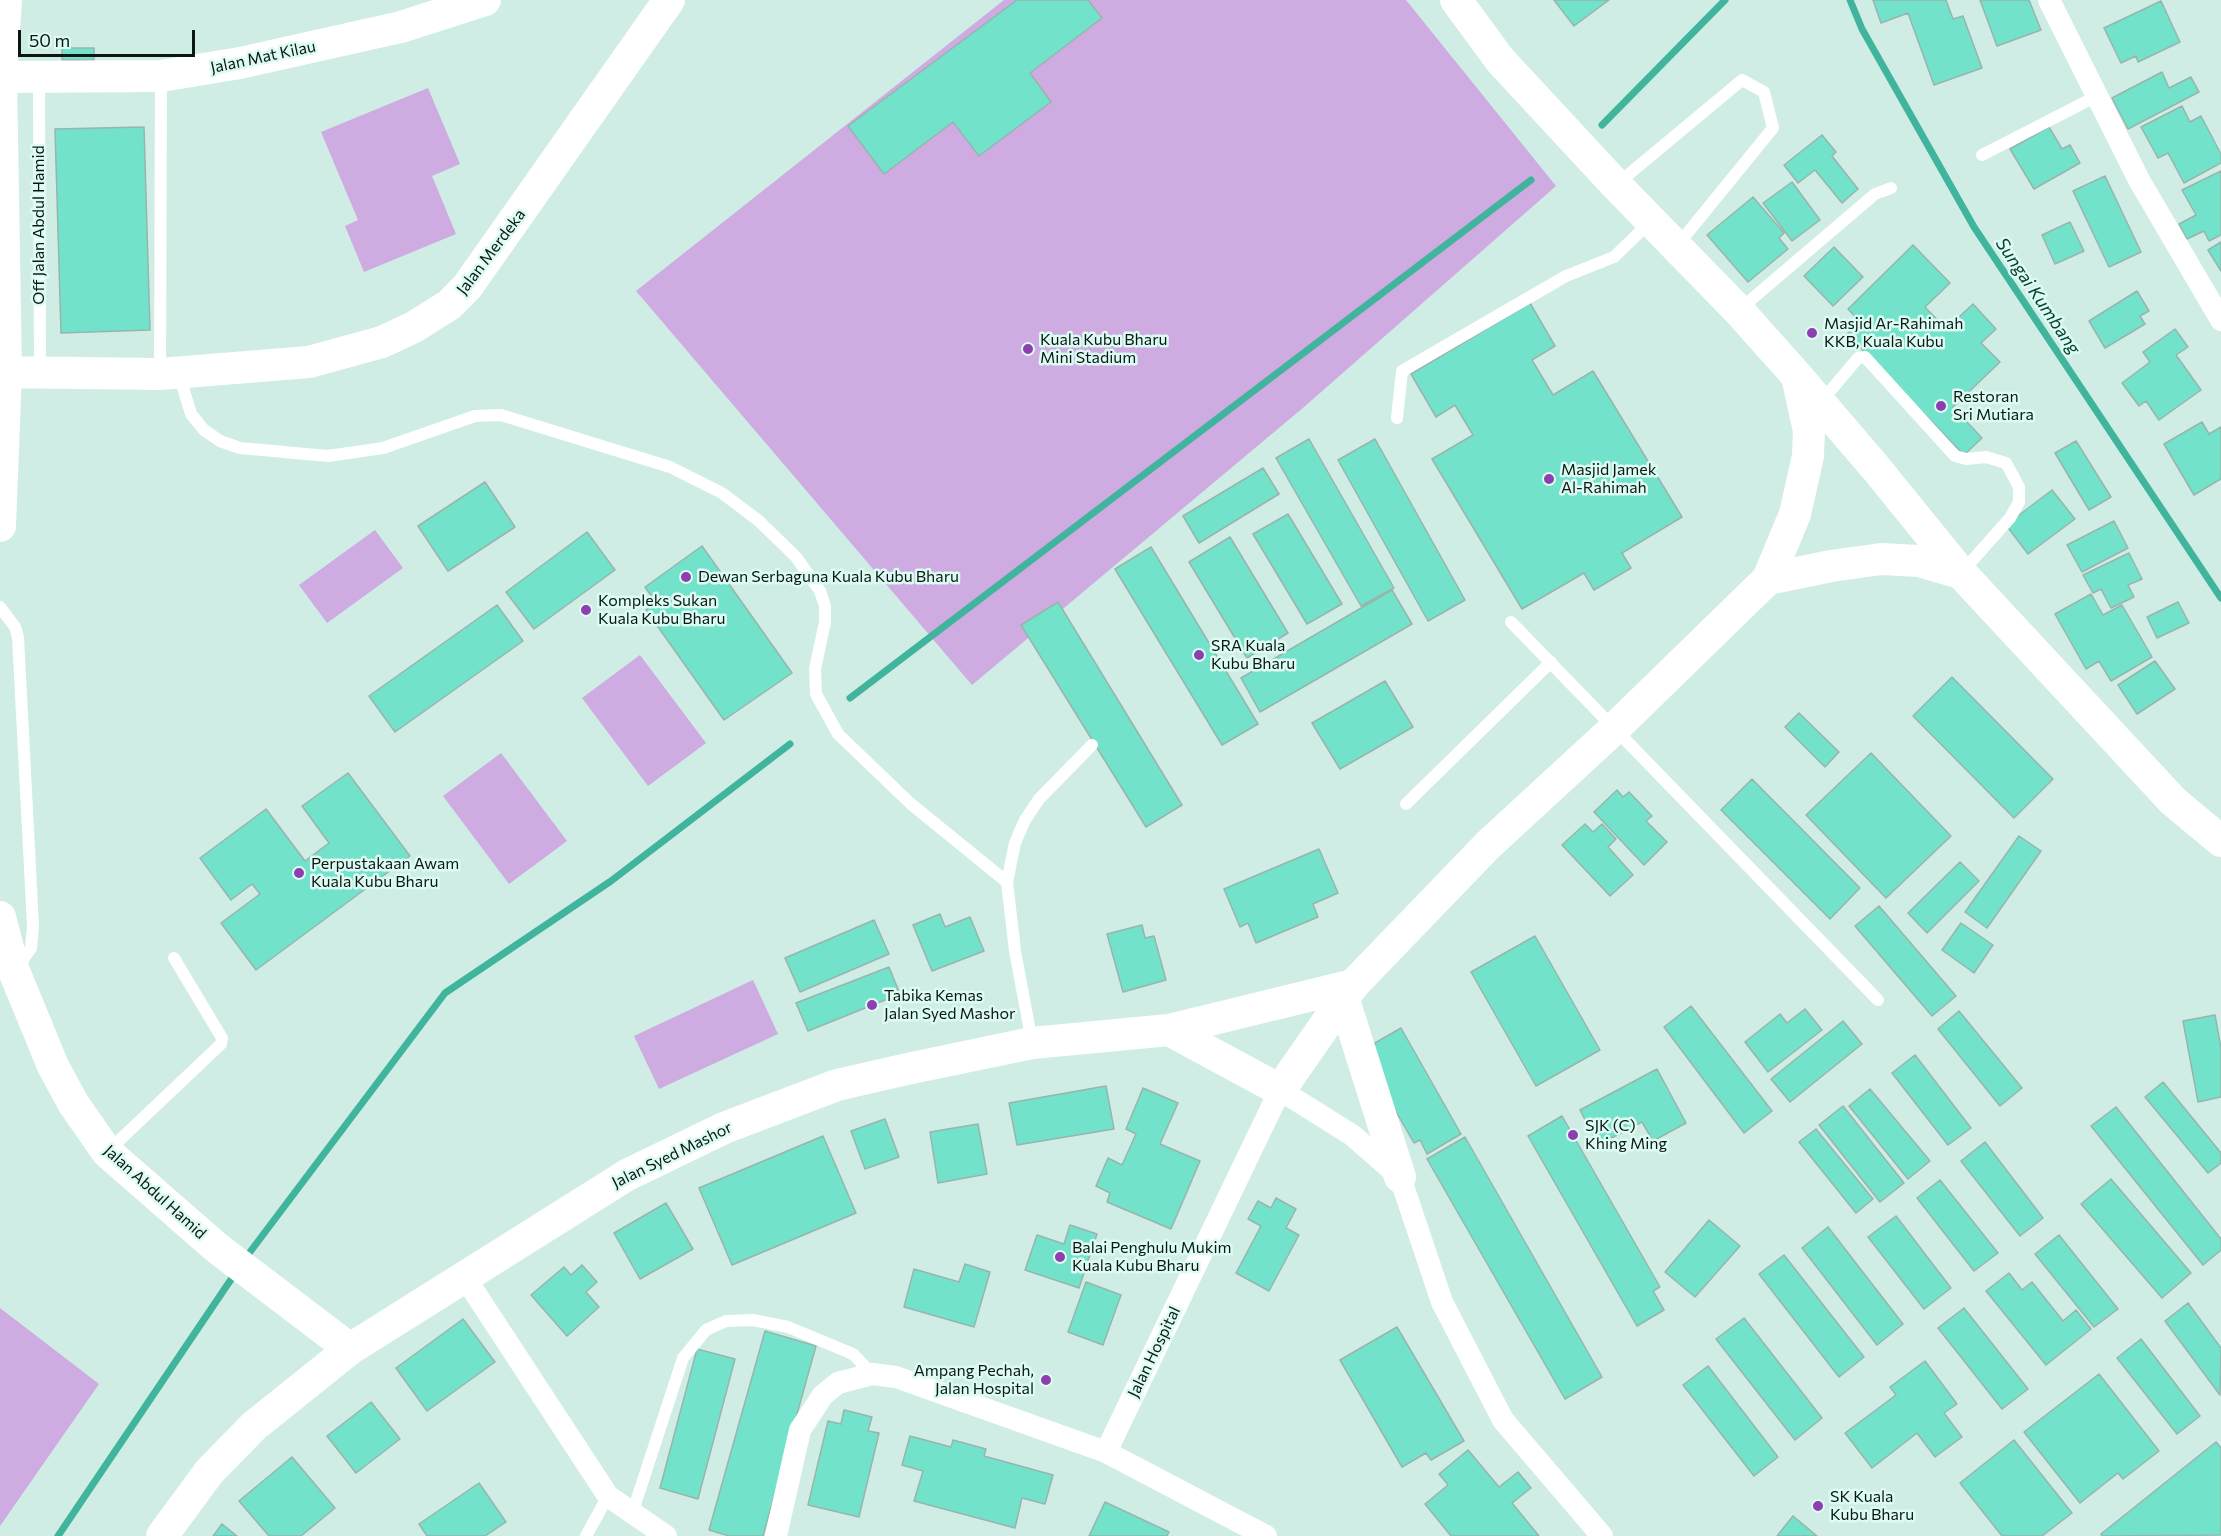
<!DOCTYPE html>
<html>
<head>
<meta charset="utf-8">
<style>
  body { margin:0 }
  #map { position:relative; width:2221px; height:1536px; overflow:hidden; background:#cfede5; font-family:Commissioner,sans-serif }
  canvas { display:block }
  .scale { position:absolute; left:18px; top:30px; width:177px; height:27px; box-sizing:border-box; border:3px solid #0c1714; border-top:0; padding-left:8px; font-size:18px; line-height:21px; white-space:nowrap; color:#0c1714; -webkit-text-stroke:4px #dcfbf2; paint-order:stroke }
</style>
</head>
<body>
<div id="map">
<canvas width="2221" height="1536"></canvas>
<div class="scale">50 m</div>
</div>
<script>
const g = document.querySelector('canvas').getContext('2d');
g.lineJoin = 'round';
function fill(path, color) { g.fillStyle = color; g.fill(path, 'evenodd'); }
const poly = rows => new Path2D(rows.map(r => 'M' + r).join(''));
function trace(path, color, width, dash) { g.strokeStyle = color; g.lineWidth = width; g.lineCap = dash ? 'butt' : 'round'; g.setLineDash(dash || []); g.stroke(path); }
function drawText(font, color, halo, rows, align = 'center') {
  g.font = font + ' Commissioner,sans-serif'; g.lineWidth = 5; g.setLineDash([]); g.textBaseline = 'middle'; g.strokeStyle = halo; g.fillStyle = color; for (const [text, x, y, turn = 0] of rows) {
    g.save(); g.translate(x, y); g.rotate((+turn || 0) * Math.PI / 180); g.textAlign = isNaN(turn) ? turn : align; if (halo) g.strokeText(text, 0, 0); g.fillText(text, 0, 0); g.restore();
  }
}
fill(poly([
  [1004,0,1406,0,1556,186,1304,407,972,685,636,291],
  [428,88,460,164,432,176,456,234,364,272,345,226,358,220,321,132],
  [375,530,403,568,327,623,299,585],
  [640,655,706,743,648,786,582,698],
  [501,753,567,841,509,884,443,796],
  [753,980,778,1034,659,1089,634,1036],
  [0,1308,99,1384,0,1526]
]), '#ceabe1');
trace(poly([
  [1850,0,1862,29,1974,227,2221,598],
  [1602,125,1725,0],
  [850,698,1531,180],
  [244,1260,445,993,611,881,790,744],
  [58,1536,236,1272]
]), '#40b49d', 7);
const building = poly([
  [1017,0,1088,0,1102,18,1030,73,1051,102,979,156,953,122,884,174,848,126,1017,0],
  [1554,0,1609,0,1574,26,1554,0],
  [1873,0,1946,0,1953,19,1963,16,1982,68,1934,85,1908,13,1881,23,1873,0],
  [1980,0,2029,0,2041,30,1997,46,1980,0],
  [2161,1,2180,42,2138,62,2136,56,2121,63,2104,28,2161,1],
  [62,48,94,48,94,60,62,60,62,48],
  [2162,72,2169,88,2191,77,2199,92,2128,129,2112,98,2162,72],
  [2182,106,2190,122,2201,116,2221,154,2221,163,2184,183,2168,153,2158,158,2141,127,2182,106],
  [144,127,150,330,61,333,55,129,144,127],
  [2049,127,2062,149,2070,145,2080,163,2034,189,2010,149,2049,127],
  [1822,135,1836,152,1832,156,1858,189,1842,203,1815,170,1798,183,1784,165,1822,135],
  [2221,171,2221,235,2209,241,2204,231,2187,239,2179,224,2196,215,2182,190,2221,171],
  [2105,176,2141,252,2109,267,2073,191,2105,176],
  [1792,182,1820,220,1792,241,1763,203,1792,182],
  [1753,197,1784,233,1779,238,1788,249,1748,282,1707,235,1753,197],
  [2070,222,2084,251,2055,264,2042,235,2070,222],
  [2221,242,2221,271,2208,250,2221,242],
  [1913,245,1950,283,1925,307,1946,329,1973,304,1996,329,1981,343,2000,362,1953,407,1982,438,1964,455,1847,334,1860,322,1848,309,1913,245],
  [1834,247,1863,277,1833,306,1804,276,1834,247],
  [2137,291,2149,311,2140,316,2145,324,2105,348,2089,321,2137,291],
  [1530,303,1555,346,1532,360,1553,395,1593,371,1682,517,1622,553,1631,568,1594,590,1584,573,1522,609,1432,459,1473,435,1455,405,1436,417,1411,374,1530,303],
  [2175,329,2188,347,2176,355,2201,390,2159,420,2146,401,2139,406,2122,383,2150,362,2143,352,2175,329],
  [2202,422,2209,434,2221,427,2221,479,2194,495,2164,444,2202,422],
  [1309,439,1394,588,1361,606,1276,458,1309,439],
  [1375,439,1465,600,1428,621,1338,460,1375,439],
  [2076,441,2111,497,2089,510,2055,453,2076,441],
  [1263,468,1279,494,1199,543,1183,516,1263,468],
  [485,482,515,527,448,571,418,526,485,482],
  [2052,490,2075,519,2028,554,2006,525,2052,490],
  [1288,514,1342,604,1307,624,1253,534,1288,514],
  [2114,521,2128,548,2082,572,2067,545,2114,521],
  [587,532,615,570,534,629,506,592,587,532],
  [1230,537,1288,633,1247,658,1189,562,1230,537],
  [702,546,792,673,724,720,646,610,656,603,645,587,702,546],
  [1151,547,1258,724,1222,745,1115,569,1151,547],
  [2129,553,2142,579,2128,585,2134,597,2111,608,2101,589,2093,593,2083,575,2129,553],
  [1392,590,1412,624,1260,712,1241,678,1392,590],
  [2091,594,2103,615,2122,605,2152,657,2111,681,2099,661,2086,669,2055,614,2091,594],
  [1058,602,1182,805,1146,827,1021,625,1058,602],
  [2178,602,2189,623,2157,638,2147,617,2178,602],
  [497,605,523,641,395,732,369,696,497,605],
  [2155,661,2175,689,2137,714,2118,685,2155,661],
  [1952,677,2053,779,2014,818,1913,716,1952,677],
  [1385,681,1413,727,1340,769,1312,723,1385,681],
  [1799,713,1839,752,1825,767,1785,727,1799,713],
  [1871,753,1951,836,1886,898,1806,815,1871,753],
  [348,773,410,856,256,970,221,923,260,894,252,884,231,900,200,858,266,809,305,861,329,843,302,806,348,773],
  [1752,779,1860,888,1830,919,1721,810,1752,779],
  [1617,790,1623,797,1629,792,1652,816,1646,821,1667,842,1644,865,1594,812,1617,790],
  [1585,824,1593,832,1602,824,1616,839,1608,847,1633,875,1610,896,1562,845,1585,824],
  [2019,836,2041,851,1987,928,1965,912,2019,836],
  [1319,849,1338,893,1313,904,1318,917,1256,943,1248,923,1240,927,1224,889,1319,849],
  [1960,862,1979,881,1927,933,1908,913,1960,862],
  [1879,906,1956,996,1932,1016,1855,926,1879,906],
  [940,914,945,927,970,917,984,951,932,971,913,925,940,914],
  [874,920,889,954,800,992,785,958,874,920],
  [1961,923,1993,945,1974,973,1942,950,1961,923],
  [1142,925,1145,938,1154,936,1166,980,1123,992,1107,934,1142,925],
  [1535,936,1600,1050,1536,1086,1471,972,1535,936],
  [889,967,900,994,808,1031,796,1003,889,967],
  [1691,1006,1772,1111,1744,1133,1664,1027,1691,1006],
  [1805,1009,1822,1030,1768,1072,1745,1042,1780,1014,1787,1023,1805,1009],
  [1959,1011,2022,1088,2000,1106,1938,1029,1959,1011],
  [2215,1015,2221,1048,2221,1097,2198,1102,2183,1021,2215,1015],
  [1843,1021,1862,1044,1790,1102,1771,1079,1843,1021],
  [1401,1028,1461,1134,1427,1154,1420,1140,1414,1143,1361,1051,1401,1028],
  [1915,1055,1971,1128,1948,1145,1892,1073,1915,1055],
  [1657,1069,1686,1123,1653,1141,1642,1122,1598,1145,1580,1110,1657,1069],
  [2163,1082,2221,1153,2221,1163,2208,1173,2145,1097,2163,1082],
  [1106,1086,1114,1129,1017,1145,1009,1103,1106,1086],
  [1143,1088,1178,1103,1160,1144,1200,1161,1171,1229,1107,1202,1110,1193,1096,1186,1108,1158,1122,1165,1136,1134,1126,1129,1143,1088],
  [1870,1089,1930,1161,1908,1179,1849,1106,1870,1089],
  [1843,1106,1904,1183,1880,1202,1819,1125,1843,1106],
  [2116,1107,2221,1239,2221,1250,2203,1265,2091,1126,2116,1107],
  [1562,1116,1660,1287,1653,1291,1664,1310,1637,1326,1528,1136,1562,1116],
  [885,1119,899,1157,865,1169,851,1131,885,1119],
  [978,1124,987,1174,938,1183,930,1132,978,1124],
  [1816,1129,1873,1199,1856,1213,1799,1142,1816,1129],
  [823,1136,856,1213,732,1265,699,1188,823,1136],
  [1465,1137,1602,1377,1565,1399,1427,1159,1465,1137],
  [1985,1142,2043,1218,2020,1236,1961,1161,1985,1142],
  [2111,1179,2191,1273,2162,1298,2081,1204,2111,1179],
  [1940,1180,1998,1253,1974,1271,1917,1198,1940,1180],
  [1276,1198,1296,1209,1286,1228,1299,1235,1269,1291,1236,1273,1261,1226,1248,1219,1258,1201,1271,1208,1276,1198],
  [666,1203,693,1249,640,1279,614,1233,666,1203],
  [1896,1216,1951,1288,1924,1309,1868,1237,1896,1216],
  [1709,1220,1740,1246,1695,1297,1665,1272,1709,1220],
  [1070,1225,1097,1234,1079,1288,1025,1270,1037,1235,1064,1244,1070,1225],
  [1828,1227,1903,1324,1877,1345,1802,1248,1828,1227],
  [2059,1235,2118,1309,2094,1327,2035,1254,2059,1235],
  [1784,1255,1864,1357,1839,1377,1759,1274,1784,1255],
  [965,1264,990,1272,974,1327,904,1307,914,1269,959,1282,965,1264],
  [582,1265,597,1282,586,1292,599,1307,567,1336,531,1295,564,1267,571,1275,582,1265],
  [2009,1273,2022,1290,2032,1282,2063,1321,2076,1310,2091,1329,2046,1365,1986,1291,2009,1273],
  [1086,1282,1121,1295,1103,1345,1068,1332,1086,1282],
  [2188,1303,2221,1348,2220,1395,2165,1321,2188,1303],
  [1964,1308,2028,1389,2002,1409,1938,1328,1964,1308],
  [1744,1318,1822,1418,1795,1440,1716,1339,1744,1318],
  [463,1319,495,1362,427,1411,396,1368,463,1319],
  [1397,1327,1464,1441,1431,1460,1426,1453,1402,1467,1340,1360,1397,1327],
  [765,1331,816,1346,763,1536,729,1536,709,1530,765,1331],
  [2141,1339,2200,1416,2177,1434,2117,1358,2141,1339],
  [697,1349,735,1359,698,1499,660,1488,697,1349],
  [1925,1361,1957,1404,1944,1413,1962,1437,1935,1457,1917,1433,1872,1468,1845,1433,1896,1395,1890,1387,1925,1361],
  [1708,1366,1778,1457,1754,1476,1683,1385,1708,1366],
  [2099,1374,2159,1451,2123,1479,2118,1473,2080,1503,2024,1432,2099,1374],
  [371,1402,400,1439,356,1473,327,1436,371,1402],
  [844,1410,872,1417,868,1431,879,1433,859,1517,808,1505,828,1421,841,1424,844,1410],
  [910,1436,951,1447,953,1440,986,1449,984,1456,1053,1475,1045,1504,1022,1498,1015,1528,914,1501,923,1471,902,1465,910,1436],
  [2014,1440,2072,1513,2042,1536,2002,1536,1960,1483,2014,1440],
  [2216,1442,2221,1448,2221,1535,2102,1536,2101,1534,2216,1442],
  [1468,1450,1499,1487,1518,1472,1531,1488,1512,1503,1539,1536,1451,1536,1425,1504,1448,1485,1439,1474,1468,1450],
  [292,1457,335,1508,301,1536,269,1536,239,1501,292,1457],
  [479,1483,506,1522,485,1536,427,1536,419,1524,479,1483],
  [1105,1502,1169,1532,1167,1536,1089,1536,1105,1502],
  [1793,1516,1817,1536,1777,1536,1793,1516],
  [222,1524,237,1536,213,1536,222,1524]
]);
fill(building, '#73e2ca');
trace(building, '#97b5ad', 1.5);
trace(poly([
  [39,79,40,373],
  [1982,155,2097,96],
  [1617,184,1742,80,1764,92,1773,128,1676,247],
  [1739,310,1875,194,1891,188],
  [160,374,161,77],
  [179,374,191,414,204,430,220,441,240,448,328,456,383,448,475,416,501,415,670,467,722,493,759,521,796,557,820,591,825,606,825,622,815,669,816,694,838,734,911,804,1007,882],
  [1820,403,1858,358,1865,357,1955,456,1966,459,1986,457,2006,463,2019,487,2019,502,2010,518,1962,572],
  [1397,418,1402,371,1566,276,1614,257,1650,222],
  [0,607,15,627,18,637,33,926,31,948,17,968],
  [1511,622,1878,1000],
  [1406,804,1551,662],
  [1032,1042,1015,951,1007,882,1015,843,1025,820,1039,799,1092,745],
  [108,1151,221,1044,222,1038,174,958],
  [632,1514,683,1358,706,1330,726,1321,753,1320,788,1327,853,1354,872,1374],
  [586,1536,608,1496]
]), '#fff', 12);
trace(poly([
  [2049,0,2139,180,2221,320],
  [464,1276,608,1496,666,1536],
  [1106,1452,1280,1090,1352,1135,1400,1177,1442,1302,1503,1420,1602,1536],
  [776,1536,800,1430,823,1395,838,1383,872,1374,896,1377,1106,1452,1266,1536]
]), '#fff', 22);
trace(poly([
  [1456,0,1500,60,1616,185,1739,311,1797,376,1875,467,1961,573,2173,801,2221,841],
  [0,77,161,76,240,63,401,27,485,0],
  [0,372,160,374,309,362,382,342,414,327,449,305,467,287,669,0],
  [0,526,6,372,1,77,6,0],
  [1768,579,1831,566,1881,559,1919,561,1961,573],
  [0,917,14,971,53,1066,73,1103,107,1152,217,1248,350,1349],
  [1343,997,1400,1177],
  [1169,1030,1353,985],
  [162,1536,209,1472,254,1426,350,1349,627,1175,724,1128,837,1085,907,1069,1032,1043,1169,1030,1280,1090,1353,985,1488,845,1615,728,1768,579,1795,514,1808,456,1809,431,1797,376]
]), '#fff', 32);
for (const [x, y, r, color] of [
  [1812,333,6,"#8d3fb0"],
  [1028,349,6,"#8d3fb0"],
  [1941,406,6,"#8d3fb0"],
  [1549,479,6,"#8d3fb0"],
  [686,577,6,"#8d3fb0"],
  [586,610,6,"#8d3fb0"],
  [1199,655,6,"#8d3fb0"],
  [299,873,6,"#8d3fb0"],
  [872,1005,6,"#8d3fb0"],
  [1573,1135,6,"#8d3fb0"],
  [1060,1257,6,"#8d3fb0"],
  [1046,1380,6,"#8d3fb0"],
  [1818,1506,6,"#8d3fb0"]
]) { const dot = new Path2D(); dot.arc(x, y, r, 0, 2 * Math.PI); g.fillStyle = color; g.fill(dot); trace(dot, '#dcfbf2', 2); }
drawText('16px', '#0c1714', '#dcfbf2', [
  ["Jalan Mat Kilau",263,57,-12],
  ["Off Jalan Abdul Hamid",39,225,-90],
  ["Jalan Merdeka",491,252,-53],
  ["Jalan Syed Mashor",672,1155,-26],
  ["Jalan Abdul Hamid",155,1192,42],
  ["Jalan Hospital",1154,1352,-64]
]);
drawText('16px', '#0c1714', '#dcfbf2', [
  ["Masjid Ar-Rahimah",1824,324],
  ["KKB, Kuala Kubu",1824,342],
  ["Kuala Kubu Bharu",1040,340],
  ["Mini Stadium",1040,358],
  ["Restoran",1953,397],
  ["Sri Mutiara",1953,415],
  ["Masjid Jamek",1561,470],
  ["Al-Rahimah",1561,488],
  ["Dewan Serbaguna Kuala Kubu Bharu",698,577],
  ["Kompleks Sukan",598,601],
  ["Kuala Kubu Bharu",598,619],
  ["SRA Kuala",1211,646],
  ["Kubu Bharu",1211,664],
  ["Perpustakaan Awam",311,864],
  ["Kuala Kubu Bharu",311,882],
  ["Tabika Kemas",884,996],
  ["Jalan Syed Mashor",884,1014],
  ["SJK (C)",1585,1126],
  ["Khing Ming",1585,1144],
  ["Balai Penghulu Mukim",1072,1248],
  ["Kuala Kubu Bharu",1072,1266],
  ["Ampang Pechah,",1034,1371,"right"],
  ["Jalan Hospital",1034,1389,"right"],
  ["SK Kuala",1830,1497],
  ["Kubu Bharu",1830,1515]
], 'left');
drawText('italic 18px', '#093e34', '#dcfbf2', [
  ["Sungai Kumbang",2038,296,56]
]);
</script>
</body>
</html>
